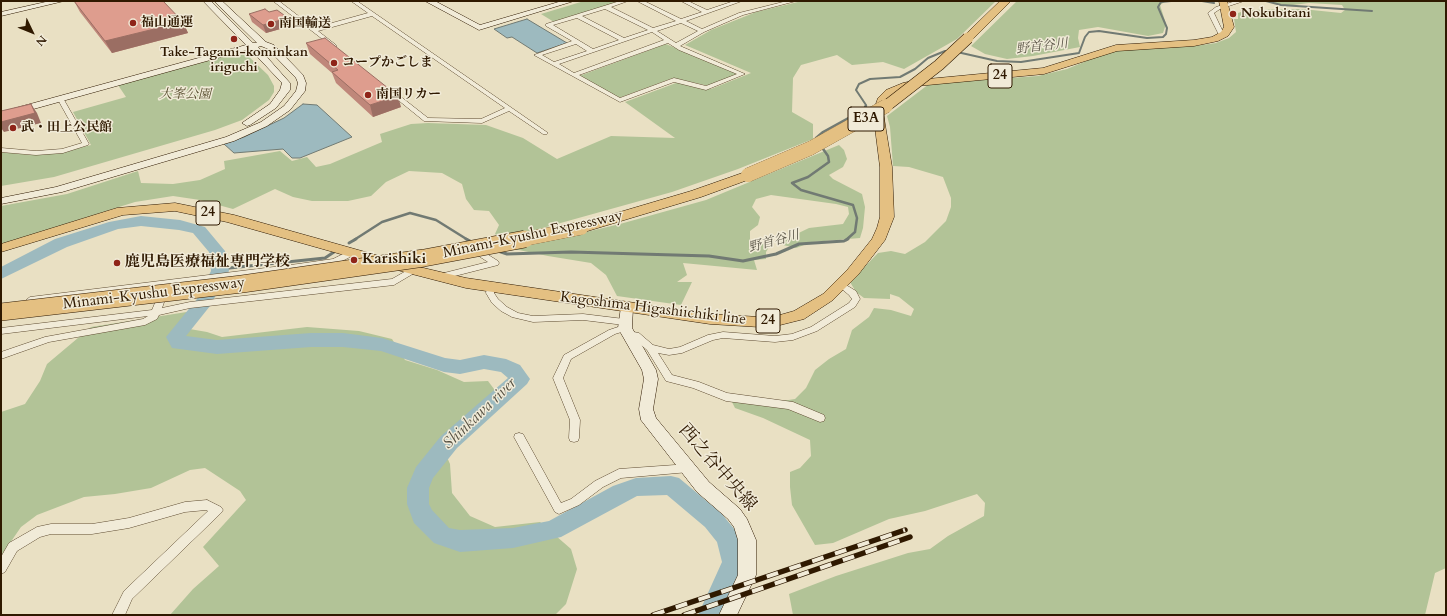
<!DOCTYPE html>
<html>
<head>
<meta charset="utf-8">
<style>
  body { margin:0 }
  #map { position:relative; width:1447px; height:616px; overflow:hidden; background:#e9e0c3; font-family:Cardo,serif }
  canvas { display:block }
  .frame { position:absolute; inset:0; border:2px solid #2f1900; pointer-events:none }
  .north { position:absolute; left:12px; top:12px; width:40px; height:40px; -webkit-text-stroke:3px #f1ebd8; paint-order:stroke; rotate:133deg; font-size:11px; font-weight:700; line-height:16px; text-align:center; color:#2f1900 }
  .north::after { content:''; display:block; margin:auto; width:14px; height:18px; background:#2f1900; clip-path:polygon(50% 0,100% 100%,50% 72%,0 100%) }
</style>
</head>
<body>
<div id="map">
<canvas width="1447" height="616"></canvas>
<div class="frame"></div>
<div class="north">N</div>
</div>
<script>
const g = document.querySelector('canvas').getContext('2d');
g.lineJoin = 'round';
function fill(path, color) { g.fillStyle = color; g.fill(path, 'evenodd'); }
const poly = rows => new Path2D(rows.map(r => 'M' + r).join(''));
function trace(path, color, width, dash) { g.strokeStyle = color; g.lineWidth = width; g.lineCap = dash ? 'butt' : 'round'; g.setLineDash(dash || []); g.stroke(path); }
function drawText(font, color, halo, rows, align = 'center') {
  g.font = font + ' Cardo,"Noto Serif JP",serif'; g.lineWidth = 3; g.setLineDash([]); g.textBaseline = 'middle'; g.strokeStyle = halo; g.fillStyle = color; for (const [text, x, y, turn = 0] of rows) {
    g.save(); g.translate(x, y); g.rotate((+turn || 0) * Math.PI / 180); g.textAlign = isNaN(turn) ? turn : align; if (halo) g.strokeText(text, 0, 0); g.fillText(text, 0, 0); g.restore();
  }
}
fill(poly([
  [584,1,621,1,554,22,541,14],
  [802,1,996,1,957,39,904,69,883,62,852,65,837,55,801,65,793,78,792,112,813,124,813,139,738,169,672,192,503,239,495,234,499,225,489,211,474,210,466,199,462,184,442,173,409,171,386,182,371,196,348,201,312,201,293,197,275,189,233,209,200,200,173,196,135,202,1,244,1,206,67,194,138,171,141,183,173,184,200,180,225,169,224,161,280,151,292,161,307,157,316,167,330,164,382,142,380,134,411,124,428,123,486,125,523,138,557,159,611,136,675,138,625,102,676,83,683,83,711,89,751,73,685,45,711,30,756,12],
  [1017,1,1166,1,1160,5,1166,24,1163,33,1148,36,1098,27,1079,30,1078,38,1080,47,1033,56,1007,59,985,54,971,46],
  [1269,1,1446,1,1446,568,1435,573,1425,615,793,615,789,594,836,576,908,553,930,549,948,536,984,516,985,503,977,494,925,511,889,519,833,543,815,545,792,505,790,487,790,472,800,468,811,456,810,440,763,418,735,408,731,400,769,403,795,399,806,388,815,370,829,359,846,349,852,330,869,317,874,308,891,310,911,316,914,309,899,297,890,294,890,299,864,298,856,292,850,282,878,253,891,251,905,254,925,242,946,221,951,207,951,198,943,177,909,167,893,166,890,127,887,116,929,84,1038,76,1067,69,1103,54,1126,49,1195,46,1216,43,1229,38,1236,32,1234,19,1238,19,1238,13,1247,10,1302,9,1341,13,1345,10,1342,5,1309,3,1285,6],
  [666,44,735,73,735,75,709,86,673,78,619,98,579,76],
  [237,53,245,53,268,75,274,86,274,92,269,100,242,120,215,130,54,177,1,186,1,152,31,155,62,152,91,145,73,112,126,97,118,85],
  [839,145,844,150,847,159,843,167,829,175,833,179,862,194,865,207,863,228,860,238,812,242,796,248,783,245,780,242,809,228,843,224,849,214,848,207,836,204,771,195,756,199,752,207,760,217,758,225,750,231,750,239,756,245,772,242,766,252,766,259,754,260,757,270,683,263,687,275,677,282,692,282,681,305,617,296,606,275,591,263,548,256,514,249,620,224,706,200],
  [193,311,178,327,207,332,222,337,307,327,359,331,392,339,405,360,437,370,464,382,488,381,494,389,495,402,439,439,450,464,452,493,470,516,495,527,540,522,571,549,577,569,566,604,555,615,170,615,193,589,219,566,203,547,246,500,240,491,205,468,190,470,151,488,115,494,84,497,37,515,21,527,1,556,1,412,25,404,40,381,47,364,91,327]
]), '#b2c397');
const water = poly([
  [527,19,567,43,537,53,512,37,507,38,494,29,527,19],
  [303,104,317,105,352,137,300,158,292,158,283,149,234,153,224,144,244,137,284,118,303,104]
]);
fill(water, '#9dbabf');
trace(water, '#717a73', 1);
trace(poly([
  [1202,1,1214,3],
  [1266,1,1281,5,1372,11],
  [957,52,997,61,1021,62,1079,53,1085,37,1089,32,1099,31,1147,38,1163,37,1166,34,1167,28,1158,7,1161,2,1171,1],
  [865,107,866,105,856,90,859,84,870,79,900,77,915,69,928,58,945,51,950,51]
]), '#717a73', 2);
trace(poly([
  [816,138,823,132,863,110,866,106],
  [821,146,828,156,829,162,808,177,792,183,801,190,853,205,857,218,855,232,846,240],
  [354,240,382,222,410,213,436,220,468,240]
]), '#717a73', 2.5);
trace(poly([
  [466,239,472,242],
  [349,243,356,239],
  [498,251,507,254,571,252,709,256,743,261,776,254,799,244,844,241,848,239],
  [220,269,325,258,334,252]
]), '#717a73', 3);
fill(poly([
  [141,216,180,220,205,227,225,251,229,271,210,306,186,336,217,340,311,333,343,333,382,338,445,358,460,360,484,355,506,359,520,365,530,379,527,384,457,448,433,478,429,488,429,504,432,510,449,528,460,530,513,528,549,521,613,486,636,478,671,476,679,478,721,513,736,531,740,538,746,562,724,615,698,615,722,562,717,542,705,527,667,495,637,496,561,537,513,548,460,552,434,543,414,523,407,504,407,488,416,467,441,436,508,378,501,372,484,369,460,374,444,372,381,351,343,347,311,347,217,354,172,348,166,337,197,299,211,271,209,252,193,233,179,230,141,226,118,229,67,247,1,279,1,267,55,239,109,222,141,216]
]), '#9dbabf');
const street = poly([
  [273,1,279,1,314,28,368,13,351,1,357,1,548,133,547,134,543,134,509,111,482,123,424,121,387,91,387,89,391,89,428,118,481,119,505,108,372,16,318,31,336,45,337,46,334,48,273,1],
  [620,1,628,1,611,7,653,28,676,21,637,1,644,1,681,19,702,12,681,1,688,1,707,10,734,1,742,1,686,21,702,29,739,13,787,1,796,1,743,15,704,32,680,46,745,74,706,90,674,82,620,102,534,55,572,41,546,26,546,24,620,1],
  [605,9,648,30,624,38,582,16,605,9],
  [577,18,619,40,593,49,553,25,577,18],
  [681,23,698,31,676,43,657,31,681,23],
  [652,32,664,40,574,73,559,64,652,32],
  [668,43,679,50,737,74,706,86,674,78,620,98,579,75,668,43],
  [576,44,587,51,554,62,542,55,576,44],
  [1236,1,1244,1,1220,9,1214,13,1225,36,1220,37,1208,13,1216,7,1236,1],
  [58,97,63,98,89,144,88,145,63,153,36,155,1,152,1,148,36,151,62,149,82,143,57,98,58,97],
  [474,246,498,261,499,263,498,265,439,280,436,279,435,277,436,275,488,262,471,251,470,249,474,246],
  [351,250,355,253,354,255,338,263,298,270,30,303,26,300,30,297,298,264,333,259,351,250],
  [413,267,416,268,417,270,416,272,394,285,190,308,159,315,157,319,145,325,49,342,1,359,1,352,45,337,143,319,148,316,1,334,1,328,152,310,160,291,164,288,168,291,162,308,190,302,392,279,413,267],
  [841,282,856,291,860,299,855,307,817,331,793,340,775,342,723,338,713,340,682,353,669,355,658,353,672,375,699,382,727,393,793,402,824,415,825,418,824,421,820,422,788,409,726,401,693,388,666,381,647,350,633,338,625,336,623,334,628,331,639,333,653,345,669,349,680,347,708,335,723,332,775,336,792,334,811,327,849,303,852,299,849,295,837,285,841,282],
  [491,284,495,287,494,293,498,299,507,307,518,313,533,316,583,314,624,319,629,322,625,325,630,328,628,330,615,334,571,359,563,378,580,420,579,438,578,441,574,442,570,441,569,438,570,420,553,378,564,355,609,330,624,325,583,320,533,322,512,317,501,311,492,303,486,293,487,287,491,284],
  [519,433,523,434,561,503,571,499,595,481,619,469,689,464,693,465,694,468,693,471,689,472,621,478,603,487,579,505,559,514,555,512,514,437,515,434,519,433],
  [207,500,221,507,223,510,221,513,132,599,125,615,112,615,124,591,208,511,206,510,185,512,129,528,92,534,51,534,40,537,17,551,5,572,1,574,1,557,9,543,37,527,51,524,92,524,129,518,185,502,207,500]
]);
const secondary = poly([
  [50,1,64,1,1,16,1,12,50,1],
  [203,1,211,1,253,43,257,43,214,1,222,1,266,42,274,45,303,75,306,83,305,91,290,110,267,126,234,141,62,192,1,204,1,198,56,187,226,137,261,122,284,106,296,91,298,83,296,78,268,49,261,46,258,47,290,83,290,90,276,108,250,125,247,126,242,123,270,104,280,90,282,83,250,49,1,118,1,112,246,45,203,1],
  [425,1,435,1,480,25,562,1,574,1,479,30,425,1],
  [627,303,632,304,633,307,632,328,656,370,658,379,653,409,656,418,709,482,740,509,747,519,756,540,756,575,737,615,719,615,738,575,738,540,734,527,728,519,697,492,641,420,639,409,644,379,642,370,618,328,621,307,622,304,627,303]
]);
const primary = poly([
  [1219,1,1227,1,1234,27,1228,36,1218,41,1194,46,1117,51,1044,74,917,86,894,94,888,99,883,112,892,167,894,217,885,240,858,275,833,300,804,319,780,325,760,327,710,324,466,288,408,273,227,222,175,211,123,215,1,252,1,244,117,208,175,203,234,215,415,266,466,278,710,314,760,317,780,315,794,311,823,294,848,269,872,239,877,228,880,217,880,167,873,112,878,98,886,90,903,83,917,80,1043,68,1116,45,1194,40,1212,37,1221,32,1224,27,1219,1]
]);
const highway = poly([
  [1000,1,1011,1,972,40,964,40,963,38,964,36,1000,1],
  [748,171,753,172,755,175,753,178,701,197,581,233,576,231,573,228,576,225,691,191,748,171]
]);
trace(street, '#5e4b31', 1);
trace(secondary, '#2f1900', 1);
trace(primary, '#2f1900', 1);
trace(highway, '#2f1900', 1);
fill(street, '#f1ebd8');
fill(secondary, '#f1ebd8');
fill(primary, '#e4c082');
fill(highway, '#e4c082');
const rail = poly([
  [653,615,905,530],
  [684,615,910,537]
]);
trace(rail, '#2f1900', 5.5);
trace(rail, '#f1ebd8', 4, [12]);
const highwayBridgeFar2 = poly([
  [885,107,939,65,968,38]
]);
const highwayBridgeFar1 = poly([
  [748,175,811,148,886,106],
  [520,240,581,228]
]);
const highwayBridge = poly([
  [1,312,242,284,424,258,525,239]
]);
trace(highwayBridgeFar2, '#2f1900', 12, []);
trace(highwayBridgeFar1, '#2f1900', 14, []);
trace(highwayBridge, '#2f1900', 18, []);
trace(highwayBridgeFar2, '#e4c082', 11);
trace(highwayBridgeFar1, '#e4c082', 14);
trace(highwayBridge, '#e4c082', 17);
fill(poly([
  [74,1,183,22,188,33,112,53,80,12],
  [249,14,291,26,266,33,252,22],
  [306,43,401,107,373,117,336,83,332,73,310,54]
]), '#bf877a');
fill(poly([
  [288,18,291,26,266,33,263,25],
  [183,22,188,33,112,53,105,41],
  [398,96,401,107,373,117,370,105],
  [31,104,37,113,41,123,4,132,1,128,1,122]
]), '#9b6e63');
const building = poly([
  [74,1,163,1,183,22,105,41,74,1],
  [265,9,269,12,277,10,288,18,263,25,249,14,265,9],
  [325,38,398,96,370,105,332,72,338,70,306,43,325,38],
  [31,104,35,113,1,122,1,111,31,104]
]);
fill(building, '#de9d8e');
trace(building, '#9b6e63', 1);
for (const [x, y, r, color] of [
  [1233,14,4,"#8f2418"],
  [133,23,4,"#8f2418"],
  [271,24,4,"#8f2418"],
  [234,39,4,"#8f2418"],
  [334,63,4,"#8f2418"],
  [368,95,4,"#8f2418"],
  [13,128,4,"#8f2418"],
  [354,260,4,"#8f2418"],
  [117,263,4,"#8f2418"]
]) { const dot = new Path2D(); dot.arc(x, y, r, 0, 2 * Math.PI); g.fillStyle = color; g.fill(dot); trace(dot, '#f1ebd8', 1.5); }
drawText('bold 13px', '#2f1900', '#f1ebd8', [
  ["Nokubitani",1241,14],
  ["福山通運",141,23],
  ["南国輸送",279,24],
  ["Take-Tagami-kominkan",234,53,"center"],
  ["iriguchi",234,68,"center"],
  ["コープかごしま",342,63],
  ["南国リカー",376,95],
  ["武・田上公民館",21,128]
], 'left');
drawText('italic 13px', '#565143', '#f1ebd8', [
  ["野首谷川",1042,47,-7],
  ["野首谷川",774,242,-15]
]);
drawText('italic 13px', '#564c2d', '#f1ebd8', [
  ["大峯公園",185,95]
]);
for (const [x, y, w] of [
  [1000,76,24],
  [866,119,36],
  [208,213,24],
  [768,321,24]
]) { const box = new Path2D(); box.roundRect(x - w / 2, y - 12, w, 24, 3); g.fillStyle = '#f1ebd8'; g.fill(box); trace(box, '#2f1900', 1); }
drawText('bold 14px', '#2f1900', null, [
  ["24",1000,76],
  ["E3A",866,119],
  ["24",208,213],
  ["24",768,321]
]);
drawText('15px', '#2f1900', '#f1ebd8', [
  ["Minami-Kyushu Expressway",533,235,-12],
  ["Minami-Kyushu Expressway",154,294,-7],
  ["Kagoshima Higashiichiki line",653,309,7]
]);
drawText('bold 15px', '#2f1900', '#f1ebd8', [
  ["Karishiki",362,260],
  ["鹿児島医療福祉専門学校",125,263]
], 'left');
drawText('italic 16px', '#565143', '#f1ebd8', [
  ["Shinkawa river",480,414,-44]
]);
drawText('18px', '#2f1900', '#f1ebd8', [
  ["西之谷中央線",717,468,49]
]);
</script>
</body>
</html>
